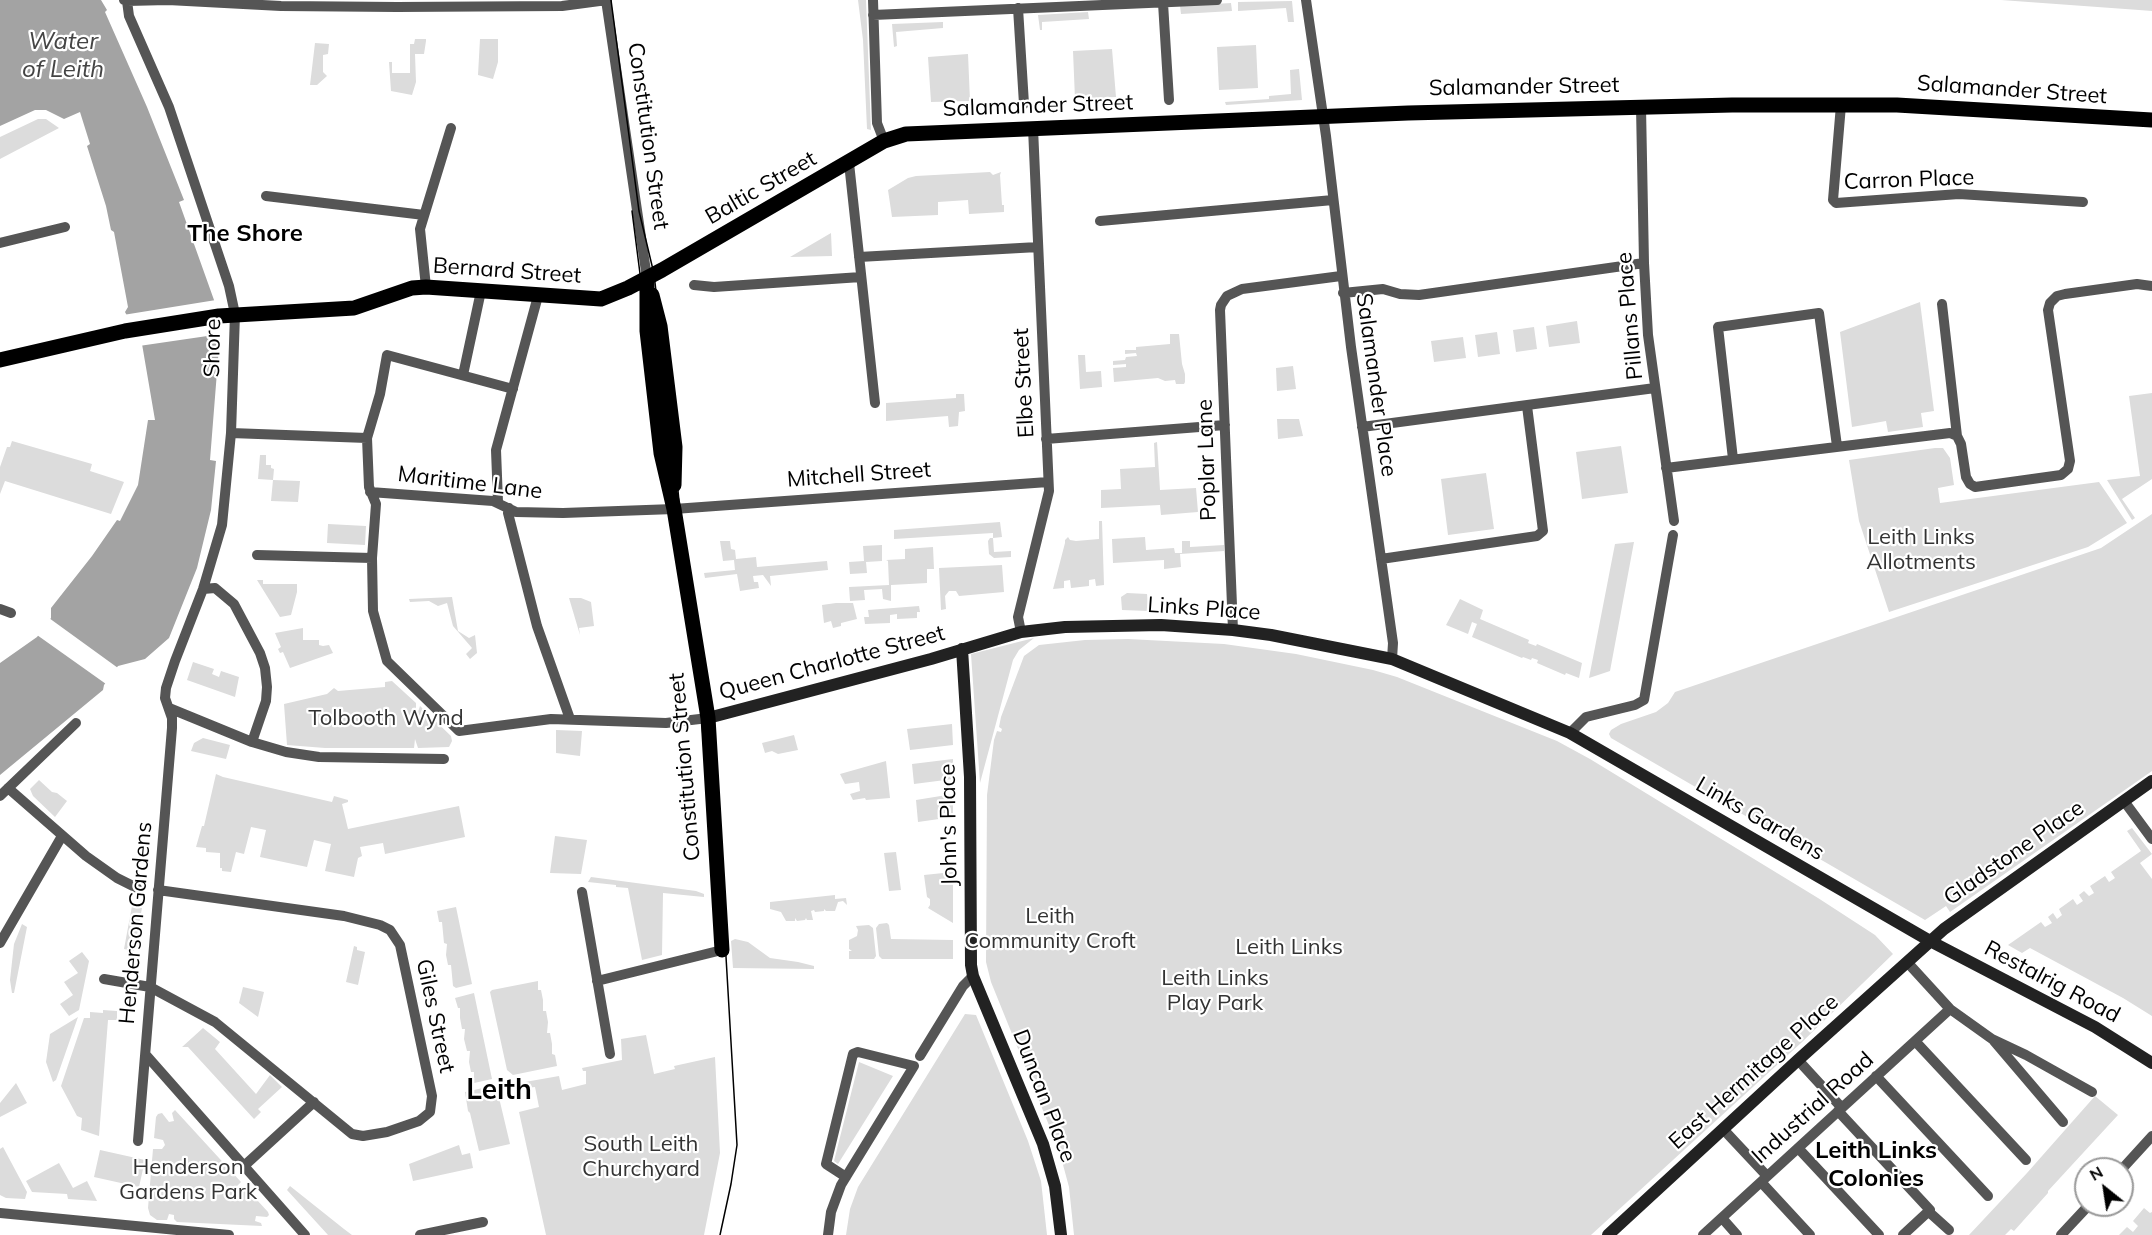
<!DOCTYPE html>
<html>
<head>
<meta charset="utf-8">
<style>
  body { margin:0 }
  #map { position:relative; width:2152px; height:1235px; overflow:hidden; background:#fff; font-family:Mulish,sans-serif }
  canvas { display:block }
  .north { position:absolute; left:2074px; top:1157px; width:60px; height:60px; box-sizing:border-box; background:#fff; border:2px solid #999; border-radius:50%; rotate:330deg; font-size:16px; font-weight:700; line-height:24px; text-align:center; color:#000 }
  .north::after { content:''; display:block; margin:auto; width:21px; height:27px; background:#000; clip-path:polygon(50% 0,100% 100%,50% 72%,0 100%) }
</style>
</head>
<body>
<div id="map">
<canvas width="2152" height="1235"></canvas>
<div class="north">N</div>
</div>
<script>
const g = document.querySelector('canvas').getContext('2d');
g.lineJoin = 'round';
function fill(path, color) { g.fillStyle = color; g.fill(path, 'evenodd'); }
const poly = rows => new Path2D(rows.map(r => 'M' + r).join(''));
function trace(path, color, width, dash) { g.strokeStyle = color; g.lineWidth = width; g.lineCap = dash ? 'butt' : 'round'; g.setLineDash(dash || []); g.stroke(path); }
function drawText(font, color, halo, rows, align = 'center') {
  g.font = font + ' Mulish,sans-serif'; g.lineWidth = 4.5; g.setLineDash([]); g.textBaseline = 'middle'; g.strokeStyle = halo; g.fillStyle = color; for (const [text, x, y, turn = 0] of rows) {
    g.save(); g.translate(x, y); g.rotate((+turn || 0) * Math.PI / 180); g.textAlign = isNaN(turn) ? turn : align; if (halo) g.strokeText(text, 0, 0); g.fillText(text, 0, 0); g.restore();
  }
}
fill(poly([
  [858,0,866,0,871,130,867,129,863,40],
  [2001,0,2152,0,2152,11,2139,10],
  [1292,1,1294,22,1288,22,1286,8,1238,11,1238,2],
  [1231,3,1232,11,1181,14,1180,6],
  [1088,12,1089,19,1042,22,1042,30,1040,30,1038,15],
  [943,22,943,28,896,32,897,46,894,47,892,24],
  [415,39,426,39,426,41,424,54,415,54,416,82,412,95,391,91,389,62,392,62,392,73,410,73,410,44,414,44],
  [480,39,498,39,498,62,493,79,478,75],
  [315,43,329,44,328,54,323,55,323,72,327,76,317,85,310,85],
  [1256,45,1258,88,1219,90,1217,47],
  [1112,49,1116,97,1075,99,1073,51],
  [968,54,970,101,931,102,928,57],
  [1299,69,1302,100,1226,105,1225,102,1269,99,1269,96,1291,94,1290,70],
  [38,119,46,119,59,128,0,159,0,137],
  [990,172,993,175,1001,172,1000,175,1002,205,1004,205,1004,212,969,214,968,200,938,202,938,215,892,217,888,190,908,178,916,176],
  [831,233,832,256,790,257],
  [1920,302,1934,411,1921,413,1923,427,1888,432,1886,421,1852,427,1840,332],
  [1577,321,1580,343,1549,347,1546,326],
  [1534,327,1537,349,1516,352,1513,330],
  [1497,332,1500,354,1478,357,1475,335],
  [1170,334,1179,334,1182,364,1185,374,1185,382,1184,384,1176,384,1175,380,1165,381,1158,378,1114,382,1113,368,1126,367,1126,364,1113,365,1113,361,1125,360,1126,357,1137,356,1136,353,1125,354,1125,350,1136,350,1136,347,1170,344],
  [1463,337,1466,358,1434,362,1431,341],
  [1078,355,1085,355,1086,372,1101,371,1102,387,1080,389],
  [1293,366,1296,389,1277,391,1276,368],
  [2152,393,2152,479,2122,499,2135,518,2132,520,2107,480,2140,476,2129,396],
  [956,394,964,394,965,411,959,412,958,426,949,427,948,416,886,421,886,403,956,398],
  [1277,419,1299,419,1303,436,1278,439],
  [12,441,92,464,90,471,124,482,111,514,5,481,0,494,0,467,7,447,10,447],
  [1157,442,1160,490,1196,488,1198,512,1161,515,1160,505,1101,508,1101,490,1121,489,1120,469,1155,467,1154,443],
  [1621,446,1628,493,1582,499,1576,452],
  [1935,448,1943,448,1950,458,1954,485,1938,488,1940,503,2099,482,2127,523,2088,547,1889,612,1859,521,1849,460],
  [260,455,266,455,266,465,271,465,271,468,274,469,273,480,300,481,298,502,271,501,273,480,258,479],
  [1486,473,1494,529,1448,535,1441,479],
  [2152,514,2152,771,1950,912,1946,906,1925,920,1611,738,1609,734,1611,730,1621,724,1656,712,1668,703,1675,692,2101,548],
  [1099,521,1102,521,1104,585,1096,586,1095,579,1089,580,1089,586,1071,588,1070,580,1064,581,1064,588,1053,589,1065,543,1065,540,1068,537,1070,540,1076,541,1099,539],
  [1000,522,1002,537,993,538,994,552,1011,551,1011,557,994,558,989,554,988,541,990,538,993,538,993,533,894,539,894,530],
  [328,524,366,526,365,545,327,543],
  [1145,537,1146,550,1174,548,1175,553,1182,553,1182,541,1190,541,1190,547,1224,545,1224,551,1180,554,1181,567,1164,569,1164,560,1113,563,1112,539],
  [720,541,730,541,731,549,735,550,736,559,756,557,757,567,827,561,828,570,770,576,771,586,763,575,753,576,754,582,758,582,759,588,740,591,737,574,705,578,704,573,735,570,734,560,723,561],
  [1634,542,1610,671,1589,678,1615,544],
  [882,545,882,561,866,562,867,573,850,574,849,562,864,561,863,546],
  [933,547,934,569,927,569,927,583,891,585,891,601,883,599,882,589,864,590,865,600,850,601,849,587,889,585,888,561,886,560,905,559,905,549],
  [1002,565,1004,592,959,596,956,591,949,591,945,596,946,609,941,610,939,568],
  [257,580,263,580,263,584,297,584,297,592,291,615,280,617],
  [1127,593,1147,594,1149,611,1122,610,1121,597],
  [452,597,458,631,469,638,475,635,477,653,470,659,466,654,472,648,453,626,447,603,438,606,429,601,410,602,409,599],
  [569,598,581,598,591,602,594,626,579,628,580,635],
  [1460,599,1483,610,1480,619,1529,640,1528,643,1536,646,1537,644,1582,663,1579,678,1566,673,1565,675,1537,663,1538,660,1532,658,1531,660,1523,657,1522,658,1472,637,1477,624,1472,622,1468,634,1446,625],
  [836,603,853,603,857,619,841,623,841,626,833,628,831,621,824,623,822,605],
  [919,606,920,612,917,612,917,618,897,619,897,614,890,615,890,623,865,624,864,617,869,617,868,610],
  [303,628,303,640,319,640,319,645,323,646,329,645,333,653,290,668,283,652,280,653,278,649,281,647,275,633],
  [1034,638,1019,650,1013,660,980,783,971,654],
  [1128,639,1224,644,1296,654,1373,670,1397,677,1557,741,1590,759,1818,898,1875,935,1893,954,1801,1043,1591,1235,1074,1235,1069,1187,1059,1150,991,982,986,962,987,795,994,740,997,731,1001,732,1002,729,999,727,1001,717,1024,656,1039,645,1085,640],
  [193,662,214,669,212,674,219,677,221,671,239,677,235,697,187,680],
  [392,681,416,703,416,712,418,712,420,706,451,736,452,741,449,747,418,748,415,739,414,748,325,748,287,745,284,704,327,694,334,688,338,691,385,687,385,682],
  [952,724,953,745,910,750,907,729],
  [556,730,582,731,580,756,556,753],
  [794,735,798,750,778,754,772,751,765,753,762,743],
  [203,738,230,745,226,759,191,751,194,743],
  [953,759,953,779,914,784,912,764],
  [886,761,890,798,866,800,865,798,853,800,850,794,860,791,859,782,845,784,840,774],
  [216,774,223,777,332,802,334,796,348,800,348,802,342,804,348,829,459,806,465,837,385,854,383,843,360,847,362,856,358,858,354,877,325,871,331,844,314,840,307,867,260,857,266,830,251,827,244,854,236,852,231,872,222,871,222,868,220,868,220,853,206,852,206,848,196,847,202,826,204,826],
  [39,780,52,792,57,793,67,801,55,817,33,796,30,789],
  [953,794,953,817,918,822,916,800],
  [2132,828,2152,854,2140,863,2152,879,2152,1016,2123,998,2030,948,2022,953,2008,945,2041,922,2045,927,2052,923,2048,917,2053,913,2057,919,2062,915,2059,909,2073,899,2077,905,2083,901,2079,895,2084,891,2089,896,2094,893,2090,886,2105,876,2109,882,2115,878,2111,872,2141,851,2127,831],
  [555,836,587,840,581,874,550,873],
  [896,852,901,890,889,891,884,853],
  [953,872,953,923,928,908,930,905,930,899,927,897,924,875],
  [591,877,696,891,704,894,704,897,663,893,662,955,642,960,628,888,616,887,616,885,588,882],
  [835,895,835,899,846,898,847,905,843,901,838,902,835,911,826,911,824,909,824,911,815,912,814,910,811,911,813,920,807,920,806,918,805,920,797,921,795,918,795,921,786,921,781,912,770,909,770,902],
  [132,906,142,908,134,951,124,949],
  [456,907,472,984,456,988,453,986,451,965,448,965,446,955,447,944,444,943,442,922,439,922,437,911],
  [887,923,889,925,891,939,953,940,953,959,882,959,879,956,876,928,879,924],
  [22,924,27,927,14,993,12,993,10,980,14,944],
  [869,925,873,928,876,956,874,959,849,959,849,951,852,951,849,949,849,940,857,936,858,930,856,926],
  [735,939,748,942,770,958,798,962,814,966,814,969,733,968,731,941],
  [354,946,357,947,357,950,365,952,358,985,346,982],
  [82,952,89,961,79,1010,69,1016,60,1004,73,995,64,982,78,973,69,961],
  [538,981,538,990,541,990,543,1000,543,1011,546,1011,548,1022,547,1033,550,1033,552,1044,552,1054,555,1055,557,1066,513,1075,507,1070,490,992,492,990],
  [243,987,264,992,258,1017,239,1003],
  [474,993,492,1079,474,1083,474,1072,471,1072,469,1062,470,1051,467,1051,464,1039,465,1029,462,1029,460,1018,460,1008,458,1008,455,998],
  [103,1010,117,1011,117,1020,108,1020,99,1136,81,1130,82,1118,77,1116,61,1086,84,1018,90,1018,90,1012,103,1013],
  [965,1014,976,1015,1028,1141,1041,1181,1047,1235,846,1235,850,1209,858,1187],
  [78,1017,56,1080,53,1082,46,1062,50,1034],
  [203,1028,220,1042,215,1049,256,1094,270,1075,282,1087,258,1109,261,1112,254,1119,188,1047,182,1047],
  [646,1035,654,1074,675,1069,674,1066,715,1057,720,1153,704,1235,546,1235,519,1112,539,1107,535,1087,527,1088,525,1082,559,1076,562,1090,586,1084,586,1071,583,1071,582,1068,622,1060,621,1039],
  [859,1062,893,1076,838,1164,834,1161],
  [16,1083,27,1103,0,1117,0,1103],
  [496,1085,510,1144,479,1151,470,1113,468,1111,465,1092],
  [2095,1096,2118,1115,2048,1191,2048,1193,2014,1231,2011,1229,2005,1235,1969,1235,2027,1173],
  [175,1110,241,1182,235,1188,235,1192,240,1193,246,1188,268,1212,269,1215,267,1217,256,1216,255,1221,261,1223,262,1226,177,1222,174,1219,174,1215,169,1214,167,1220,157,1220,150,1215,148,1208,153,1149,162,1149,165,1145,163,1140,154,1138,156,1117,158,1114,162,1113,169,1122,174,1121,172,1113],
  [459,1145,462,1155,470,1153,473,1168,413,1181,409,1164],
  [3,1147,27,1192,25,1199,6,1198,0,1195,0,1149],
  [100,1150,145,1160,139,1187,94,1177],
  [59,1163,73,1188,87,1181,97,1201,68,1199,67,1194,32,1192,26,1181],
  [290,1186,344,1229,352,1235,328,1235,287,1190],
  [2144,1208,2150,1213,2152,1212,2152,1235,2119,1235,2127,1227,2133,1232,2138,1226,2133,1221]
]), '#dcdcdc');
fill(poly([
  [0,0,101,0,107,10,105,12,147,107,184,200,179,202,214,300,220,334,210,460,216,461,211,510,197,568,169,638,145,659,118,666,104,685,103,690,0,775,0,663,37,637,51,618,51,608,92,556,117,520,120,521,138,485,148,420,155,420,142,344,125,312,128,307,114,232,111,230,106,206,87,146,90,144,80,112,64,119,46,110,35,110,0,126]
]), '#a3a3a3');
fill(poly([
  [216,300,221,334,139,346,123,315],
  [49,618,118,668,106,684,37,635]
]), '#fff');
trace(poly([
  [124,0,127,1,129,16,169,107,229,286,235,314,231,433,222,525,203,589,175,661,166,688,165,698,172,718,172,728,138,1141],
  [606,0,647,278],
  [873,0,877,123,884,141],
  [1306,0,1326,136,1351,347,1393,643,1392,659],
  [127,1,168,0,281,6,397,7,562,6,607,0],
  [1163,3,1169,100],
  [1018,8,1024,104],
  [873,15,1217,0],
  [1841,105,1833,200,1836,203,1959,194,2083,202],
  [1641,107,1644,263,1648,335,1674,521],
  [849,163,875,403],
  [266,196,424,215],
  [1100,221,1333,200],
  [0,243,65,227],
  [859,257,1038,247],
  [694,285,714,287,861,277],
  [426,287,420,229,451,128],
  [1343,293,1383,289,1400,294,1419,295,1644,263],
  [1942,304,1957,436],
  [463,375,481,291],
  [513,389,387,355,380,394,367,438,369,487,376,504,372,558,373,611,387,661,459,731,551,719,666,723,708,718],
  [1362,427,1655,388],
  [231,433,367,438],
  [1046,439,1225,425],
  [1733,459,1718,327,1819,313,1837,446],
  [1666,468,1950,433,1957,436,1961,444,1966,477,1970,484,1975,487,2061,475,2068,469,2070,461,2048,310,2050,303,2057,296,2065,294,2137,284,2152,286],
  [370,492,493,501,516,512,563,513,674,509,1048,482],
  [498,502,496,450,538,296],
  [509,508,508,513,537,626,570,719],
  [257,555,372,558],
  [1381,559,1537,536,1543,531,1527,406],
  [203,589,215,588,234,604,260,653,265,668,267,687,266,701,252,742],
  [0,609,11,613],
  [1233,630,1220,310,1221,305,1227,296,1242,289,1341,276],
  [1021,632,1018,617,1049,491,1033,128],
  [169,708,252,742,286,752,319,757,444,759],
  [1570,733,1586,717,1635,705,1644,700,1673,535],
  [8,788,86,856,117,878,137,888],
  [0,796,76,723],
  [2124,801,2152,839],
  [582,892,610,1054],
  [0,943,62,836],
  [1907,962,1950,1009,1992,1039,2026,1055,2092,1092],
  [104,979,150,987,215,1022,352,1134,363,1136,387,1132,419,1121,430,1112,432,1096,403,959,400,945,390,930,380,925,344,916,158,890],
  [597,981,722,950],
  [1915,1041,2026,1160],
  [1994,1041,2063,1122],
  [146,1055,305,1235],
  [920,1056,963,986,973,976],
  [1798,1060,1842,1108],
  [1876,1076,1988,1196],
  [1838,1111,1930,1210,1929,1212,1949,1230],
  [1723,1129,1767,1176],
  [1798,1148,1879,1235],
  [244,1166,314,1102],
  [2122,1169,2152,1136],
  [1761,1182,1810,1235],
  [0,1213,229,1235],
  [1722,1218,1737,1235],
  [420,1235,483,1222],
  [828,1235,831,1212,841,1185,914,1066,858,1052,853,1054,826,1164,846,1177],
  [1703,1235,1950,1009],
  [1903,1235,1930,1210],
  [2061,1235,2089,1205]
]), '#555', 10);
trace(poly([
  [962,649,970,777,971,965,973,976,1043,1144,1055,1186,1061,1235],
  [708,718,931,659,1021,632,1065,627,1161,625,1233,630,1271,635,1392,659,1570,733,1930,941,2095,1027,2152,1063],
  [1608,1235,1798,1060,1944,929,2152,781]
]), '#222', 12);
trace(poly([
  [647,278,647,331,661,453,674,509,708,718,722,950],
  [652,295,660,326,675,447,674,485],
  [0,360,125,331,219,316,354,308,412,288,426,287,601,299,628,288,662,270,884,141,906,134,1408,113,1732,105,1897,105,2152,120]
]), '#000', 15);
trace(poly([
  [611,0,639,211,654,274,674,447,683,545,712,717,737,1145,731,1184,720,1235],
  [632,211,676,556],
  [700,695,706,779]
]), '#000', 1.5);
drawText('22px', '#000', '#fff', [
  ["Salamander Street",1524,87,-1],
  ["Salamander Street",2012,90,4],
  ["Salamander Street",1038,106,-2],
  ["Constitution Street",648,136,82],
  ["Carron Place",1909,180,-2],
  ["Baltic Street",761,188,-30],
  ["Bernard Street",507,271,4],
  ["Pillans Place",1630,316,-95],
  ["Shore",213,348,-89],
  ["Elbe Street",1024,383,-93],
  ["Salamander Place",1376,385,82],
  ["Poplar Lane",1207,460,-92],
  ["Mitchell Street",859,475,-4],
  ["Maritime Lane",470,483,7],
  ["Links Place",1204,609,4],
  ["Queen Charlotte Street",832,663,-15],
  ["Constitution Street",685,767,-95],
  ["Links Gardens",1760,819,30],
  ["John's Place",949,825,-91],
  ["Gladstone Place",2014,853,-35],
  ["Henderson Gardens",136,923,-85],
  ["Restalrig Road",2052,982,28],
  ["Giles Street",435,1016,78],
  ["East Hermitage Place",1754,1072,-42],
  ["Duncan Place",1044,1096,69],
  ["Industrial Road",1813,1108,-42]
]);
drawText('22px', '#333', '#fff', [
  ["Leith Links",1921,537],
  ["Allotments",1921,562],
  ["Tolbooth Wynd",386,718],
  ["Leith",1050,916],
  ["Community Croft",1050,941],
  ["Leith Links",1289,947],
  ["Leith Links",1215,978],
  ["Play Park",1215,1003],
  ["South Leith",641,1144],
  ["Churchyard",641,1169],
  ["Henderson",188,1167],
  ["Gardens Park",188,1192]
]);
drawText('italic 24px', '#444', '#fff', [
  ["Water",63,42],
  ["of Leith",63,70]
]);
drawText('bold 24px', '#000', '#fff', [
  ["The Shore",245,234],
  ["Leith Links",1876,1151],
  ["Colonies",1876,1179]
]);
drawText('bold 28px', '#000', '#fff', [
  ["Leith",499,1091]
]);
</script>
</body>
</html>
